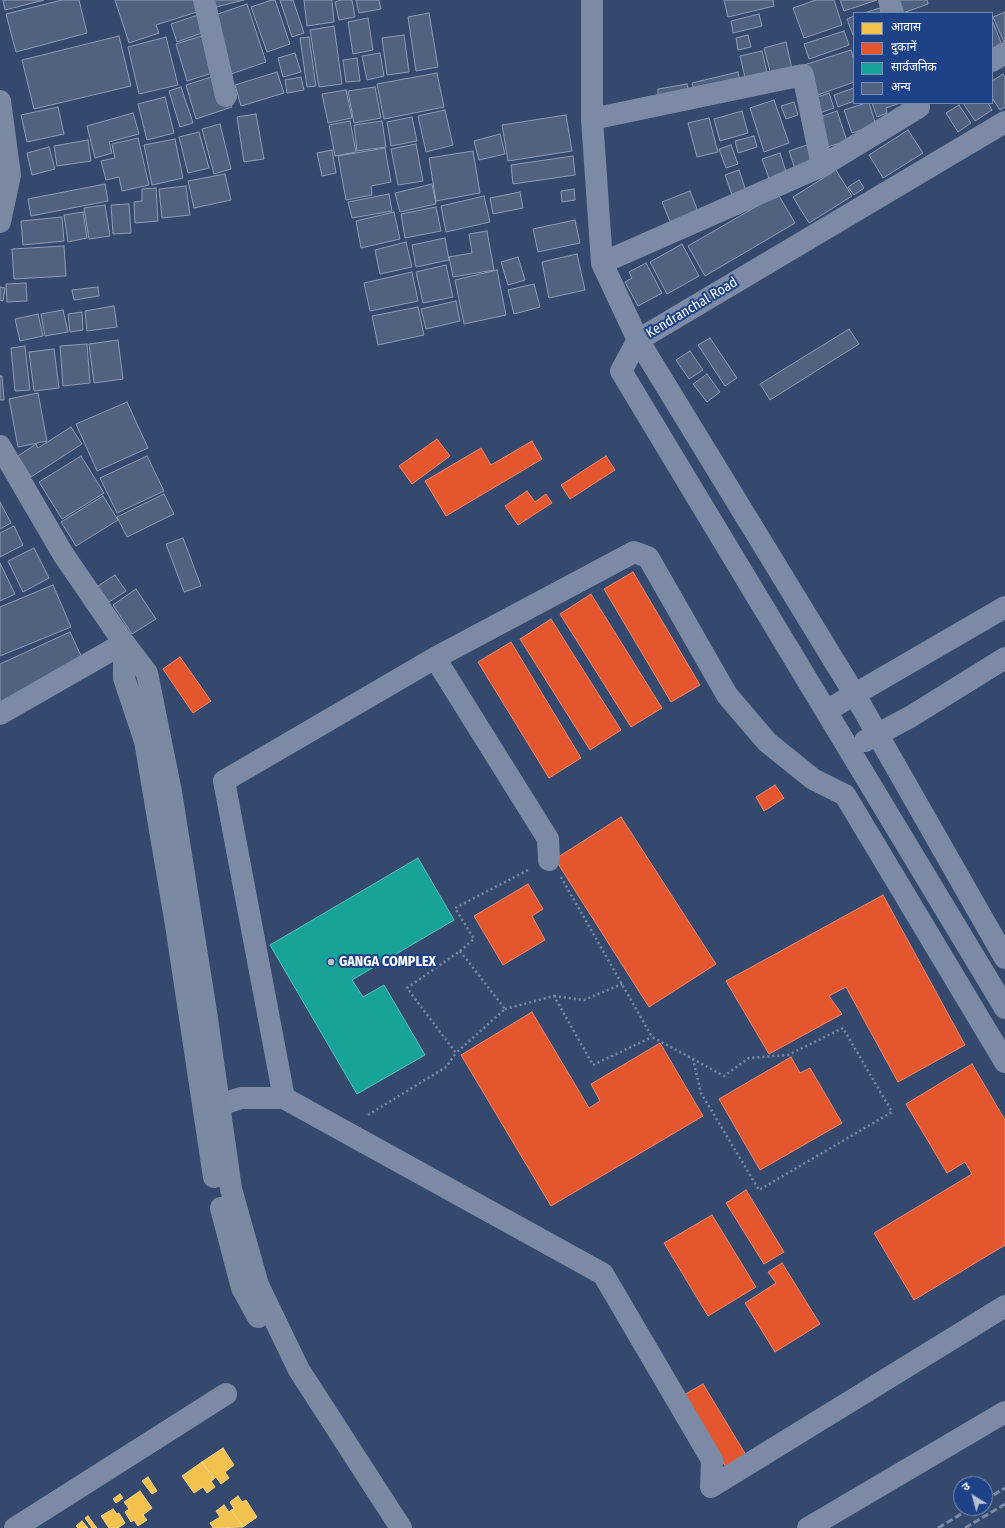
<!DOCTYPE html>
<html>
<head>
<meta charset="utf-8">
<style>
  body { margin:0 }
  #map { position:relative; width:1005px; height:1528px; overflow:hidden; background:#35496f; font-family:"Fira Sans Condensed","Noto Sans Devanagari",sans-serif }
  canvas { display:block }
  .legend { position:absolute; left:853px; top:12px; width:140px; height:92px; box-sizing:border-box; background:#1d4287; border:1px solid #778eb7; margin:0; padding:5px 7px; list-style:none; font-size:12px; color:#fff }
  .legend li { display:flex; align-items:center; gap:8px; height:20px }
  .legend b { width:20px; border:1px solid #778eb7 }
  .north { position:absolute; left:953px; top:1476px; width:40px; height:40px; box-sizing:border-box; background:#1d4287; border:1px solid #778eb7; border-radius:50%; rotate:323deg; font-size:11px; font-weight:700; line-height:16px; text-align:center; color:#fff }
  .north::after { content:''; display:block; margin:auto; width:14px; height:18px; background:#b8bfcd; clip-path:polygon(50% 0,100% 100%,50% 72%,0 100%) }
</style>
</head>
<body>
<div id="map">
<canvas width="1005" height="1528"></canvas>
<ul class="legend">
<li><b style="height:11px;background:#f2c14e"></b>आवास</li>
<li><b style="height:11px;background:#e4572e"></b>दुकानें</li>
<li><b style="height:11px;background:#17a398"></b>सार्वजनिक</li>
<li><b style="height:11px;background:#516180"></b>अन्य</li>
</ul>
<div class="north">उ</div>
</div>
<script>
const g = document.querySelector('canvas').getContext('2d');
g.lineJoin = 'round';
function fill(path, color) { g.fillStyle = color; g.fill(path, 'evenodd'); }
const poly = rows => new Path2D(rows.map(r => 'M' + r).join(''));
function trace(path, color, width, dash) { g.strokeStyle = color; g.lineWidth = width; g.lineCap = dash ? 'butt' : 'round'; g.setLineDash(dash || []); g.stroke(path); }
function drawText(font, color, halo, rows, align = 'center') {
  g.font = font + ' "Fira Sans Condensed",sans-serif'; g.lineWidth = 4; g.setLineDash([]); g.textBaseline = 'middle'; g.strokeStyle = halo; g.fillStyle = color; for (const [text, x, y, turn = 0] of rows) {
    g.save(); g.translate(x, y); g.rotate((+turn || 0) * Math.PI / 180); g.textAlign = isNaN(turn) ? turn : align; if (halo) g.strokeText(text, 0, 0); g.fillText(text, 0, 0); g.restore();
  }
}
const homes = poly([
  [223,1448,234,1465,225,1472,229,1478,221,1484,216,1477,214,1479,202,1462,223,1448],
  [202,1462,214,1479,211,1481,215,1487,207,1493,203,1487,194,1493,182,1476,202,1462],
  [148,1477,157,1491,152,1494,142,1481,148,1477],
  [140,1491,152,1508,143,1515,147,1520,138,1526,134,1520,131,1522,125,1512,129,1509,124,1502,140,1491],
  [120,1494,123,1498,116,1503,113,1499,120,1494],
  [238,1496,242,1502,246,1500,257,1517,243,1527,231,1510,234,1509,230,1502,238,1496],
  [224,1505,229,1512,231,1510,243,1527,213,1528,210,1523,220,1517,216,1511,224,1505],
  [113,1509,117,1514,119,1513,125,1523,118,1528,109,1528,101,1516,113,1509],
  [88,1516,97,1528,92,1528,85,1518,88,1516],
  [82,1521,88,1528,78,1528,76,1526,82,1521]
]);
fill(homes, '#f2c14e');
trace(homes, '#f6d483', 1);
const shops = poly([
  [437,439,450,456,412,484,399,466,437,439],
  [532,441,542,459,446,516,425,481,481,448,491,465,532,441],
  [606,456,615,470,570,499,561,485,606,456],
  [527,491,535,502,546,494,552,503,518,525,505,506,527,491],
  [633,572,700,685,671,702,604,589,633,572],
  [591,594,662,708,631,727,560,614,591,594],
  [551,619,621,730,590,750,520,639,551,619],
  [511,642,581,758,549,778,478,662,511,642],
  [180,657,211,701,193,713,163,669,180,657],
  [775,785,784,798,764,811,756,797,775,785],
  [621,817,716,964,649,1007,555,859,621,817],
  [528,884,543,909,532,916,545,940,503,965,474,916,528,884],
  [883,895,965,1045,898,1082,846,987,829,996,842,1014,769,1054,726,981,883,895],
  [532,1012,589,1108,600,1101,591,1084,660,1043,703,1116,551,1206,461,1055,532,1012],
  [791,1057,800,1073,810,1068,842,1123,760,1170,719,1099,791,1057],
  [972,1064,1005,1120,1005,1245,914,1300,874,1233,972,1174,965,1162,947,1173,906,1104,972,1064],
  [746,1190,784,1252,764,1264,726,1203,746,1190],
  [712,1215,756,1287,708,1316,664,1243,712,1215],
  [782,1263,820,1324,775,1352,745,1303,776,1283,768,1272,782,1263],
  [703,1384,746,1455,726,1467,682,1396,703,1384]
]);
fill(shops, '#e4572e');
trace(shops, '#ec896d', 1);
const public = poly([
  [418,858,454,920,352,980,363,997,384,985,425,1055,357,1094,270,945,418,858]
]);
fill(public, '#17a398');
trace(public, '#5dbfb7', 1);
const building = poly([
  [3,0,44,0,5,10,3,0],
  [62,0,79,0,87,33,16,52,6,14,62,0],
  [115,0,199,0,203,10,156,25,159,33,129,43,115,0],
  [210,0,244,0,212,8,210,0],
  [272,0,275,0,290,44,267,52,251,7,272,0],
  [280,0,293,0,304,33,292,37,280,0],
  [304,0,332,0,334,22,307,26,304,0],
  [341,0,352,0,355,17,339,20,335,2,341,0],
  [356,0,379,0,381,9,359,13,356,0],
  [724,0,773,0,774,6,728,17,724,0],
  [816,0,834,0,842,25,804,38,793,8,816,0],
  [840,0,877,0,844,11,840,0],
  [895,0,927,0,928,4,903,13,895,0],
  [247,4,266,62,231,74,212,16,247,4],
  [880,8,881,13,864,13,880,8],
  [1005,12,1005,41,1004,42,993,17,1005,12],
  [204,13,210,30,177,42,171,24,204,13],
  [429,13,438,67,416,71,408,17,429,13],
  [759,14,762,26,733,33,731,21,759,14],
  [854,16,854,34,853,35,847,19,854,16],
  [368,18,373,50,353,54,348,22,368,18],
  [992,20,1002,45,992,49,992,20],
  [334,26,342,84,319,87,310,30,334,26],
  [844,31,849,45,809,59,804,44,844,31],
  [211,33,222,70,187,81,176,44,211,33],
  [404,35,409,72,387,75,382,38,404,35],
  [748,35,751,47,738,50,736,38,748,35],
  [119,36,131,86,34,109,22,60,119,36],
  [166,37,178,85,139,94,128,47,166,37],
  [309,37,316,86,307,87,300,38,309,37],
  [786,42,793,74,772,79,764,48,786,42],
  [851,50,854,60,854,82,815,96,804,65,851,50],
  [762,51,769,81,747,86,740,56,762,51],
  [295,53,301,72,283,77,278,58,295,53],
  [380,53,384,76,367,80,362,56,380,53],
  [357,58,360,81,346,82,343,60,357,58],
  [277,72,284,93,241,106,235,85,277,72],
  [738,72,742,90,697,101,692,83,738,72],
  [437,73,444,107,384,119,377,84,437,73],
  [221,74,232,107,196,119,186,85,221,74],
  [1003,74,1005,77,1005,107,1000,110,992,98,992,81,1003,74],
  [301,77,304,90,287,93,285,80,301,77],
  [687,84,692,104,658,112,658,89,687,84],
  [181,87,193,123,180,127,169,91,181,87],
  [375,87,381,118,354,123,348,91,375,87],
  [854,88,854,101,838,107,834,95,854,88],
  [346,90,352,118,328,123,322,94,346,90],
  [829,93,834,108,817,114,812,99,829,93],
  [165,97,174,133,147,140,138,104,165,97],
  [774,100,789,143,764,152,750,108,774,100],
  [794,102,798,115,786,119,781,106,794,102],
  [866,103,869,103,876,125,852,133,844,110,866,103],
  [872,103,900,103,886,108,887,113,877,117,872,103],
  [963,103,988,103,992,110,975,121,963,103],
  [959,105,971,123,958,132,946,113,959,105],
  [58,107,64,134,27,142,21,115,58,107],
  [445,110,453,145,426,152,418,116,445,110],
  [742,111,748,133,720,141,714,119,742,111],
  [837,111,847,141,824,148,814,119,837,111],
  [133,113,139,134,109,142,112,153,95,158,87,126,133,113],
  [256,114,264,159,244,162,237,117,256,114],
  [566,115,572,151,508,161,502,125,566,115],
  [412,117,417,141,391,146,387,122,412,117],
  [709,118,718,152,697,157,688,123,709,118],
  [350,121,356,152,335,156,329,125,350,121],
  [382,121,386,147,357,151,354,125,382,121],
  [220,124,231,169,214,174,202,129,220,124],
  [908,130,923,153,883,178,869,155,908,130],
  [199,132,209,168,188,173,179,137,199,132],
  [500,134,505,154,479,160,474,141,500,134],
  [754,136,757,147,738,153,735,141,754,136],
  [138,138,149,185,122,191,119,177,106,180,101,161,115,158,112,144,138,138],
  [175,139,183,178,152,185,144,145,175,139],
  [88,140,91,161,57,166,54,146,88,140],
  [416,144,423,181,398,185,391,149,416,144],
  [810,144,816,162,795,169,789,151,810,144],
  [731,145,738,164,726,168,719,149,731,145],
  [49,147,55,169,32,175,27,153,49,147],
  [385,148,391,182,371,186,372,195,346,200,338,156,385,148],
  [332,150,336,173,322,176,317,153,332,150],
  [473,151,480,193,436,201,429,158,473,151],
  [780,153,788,178,771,184,762,159,780,153],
  [573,156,575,175,513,184,511,165,573,156],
  [739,170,749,200,735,204,725,175,739,170],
  [836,170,852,196,809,223,793,197,836,170],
  [225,174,231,200,194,208,188,181,225,174],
  [859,180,864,188,854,195,848,187,859,180],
  [105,184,108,201,31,216,28,199,105,184],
  [432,184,436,204,400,212,395,193,432,184],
  [186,186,190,215,162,218,159,189,186,186],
  [156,188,158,221,135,223,134,202,142,201,142,189,156,188],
  [574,189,575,200,562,202,561,191,574,189],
  [690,191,701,219,674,231,662,202,690,191],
  [520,192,523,208,493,214,490,198,520,192],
  [389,194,392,211,352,218,348,202,389,194],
  [778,194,795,223,705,276,688,246,778,194],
  [484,196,490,222,446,232,441,206,484,196],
  [129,204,131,233,113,234,111,205,129,204],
  [105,205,110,236,89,239,84,208,105,205],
  [436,207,441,231,405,238,401,214,436,207],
  [83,212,87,238,68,242,64,215,83,212],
  [394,212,400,239,361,248,356,221,394,212],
  [62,217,64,241,23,245,21,221,62,217],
  [575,220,580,243,538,252,533,229,575,220],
  [487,231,494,270,453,277,449,257,472,253,469,234,487,231],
  [445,238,449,260,416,267,412,245,445,238],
  [406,242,412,267,380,274,375,250,406,242],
  [682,244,699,276,667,294,650,262,682,244],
  [64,246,66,276,14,279,12,249,64,246],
  [577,254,585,290,549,298,542,262,577,254],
  [518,257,525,280,508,285,501,262,518,257],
  [646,263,662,293,638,306,625,282,632,278,629,272,646,263],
  [446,265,453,297,423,303,416,272,446,265],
  [497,270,506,315,464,324,455,280,497,270],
  [412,272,418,301,370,311,364,283,412,272],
  [26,283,27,301,7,302,6,284,26,283],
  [534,284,540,307,514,314,508,290,534,284],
  [0,287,5,288,3,301,0,300,0,287],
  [98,287,99,296,74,300,72,290,98,287],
  [456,301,460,321,426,329,421,309,456,301],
  [114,306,117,327,87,331,85,311,114,306],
  [418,307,424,335,378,345,372,316,418,307],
  [63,310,68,332,45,336,41,314,63,310],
  [82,312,83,330,70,332,68,314,82,312],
  [38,314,43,336,20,341,15,319,38,314],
  [849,329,859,344,770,400,760,384,849,329],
  [710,338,737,378,725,386,698,345,710,338],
  [118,340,123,379,94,383,89,344,118,340],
  [87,344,90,383,63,386,60,346,87,344],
  [25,346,30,390,15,391,11,348,25,346],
  [54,349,59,388,34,391,29,352,54,349],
  [690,351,703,370,689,379,676,360,690,351],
  [707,374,720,392,707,402,693,384,707,374],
  [0,376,2,376,4,400,0,400,0,376],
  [38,393,47,441,18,447,9,399,38,393],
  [127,402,148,448,97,471,76,424,127,402],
  [71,427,82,444,31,477,18,456,36,444,38,448,71,427],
  [81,456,104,493,62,519,39,482,81,456],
  [147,456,164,491,117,513,100,478,147,456],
  [164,494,174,514,127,537,117,517,164,494],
  [103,496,118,520,76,546,61,522,103,496],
  [0,502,11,523,0,529,0,502],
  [14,526,23,545,0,557,0,533,14,526],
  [183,538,201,586,184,592,166,544,183,538],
  [34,548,49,578,23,592,8,561,34,548],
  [0,563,15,594,0,601,0,563],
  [115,575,126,591,109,602,98,586,115,575],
  [53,585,71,627,0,656,0,607,53,585],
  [136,589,156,619,132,634,113,605,136,589],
  [70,632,89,673,0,714,0,664,70,632]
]);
fill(building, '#516180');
trace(building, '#909cb2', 1);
trace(poly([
  [561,877,652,1037,693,1059,701,1093,759,1190,892,1112,843,1028,788,1055,749,1058,724,1076,693,1059],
  [460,951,474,939,455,908,530,869],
  [554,996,584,1000,622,984],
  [505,1009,554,996,593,1065,652,1037],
  [368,1115,446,1067,456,1053,407,988,460,951,505,1009,456,1053]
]), '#7c8aa5', 2.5, [2, 3]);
trace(poly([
  [204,0,226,96],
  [592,0,592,119,602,263,638,340,1005,122],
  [889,0,893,13],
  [992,61,1005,53],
  [592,119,803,75,822,166],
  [602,263,822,166,919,107,918,103],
  [435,658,634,552,648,557,727,695,767,742,813,779,845,795,1005,1062],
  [826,711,1005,607],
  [0,714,124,643],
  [865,741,910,717,1005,658],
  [1005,958,855,695,638,340,621,371,1005,1008],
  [284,1098,224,781,435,658,548,839,549,860],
  [204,1110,241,1098,284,1098,603,1274,712,1460,711,1487],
  [711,1487,1005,1306],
  [15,1528,226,1394],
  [808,1528,1005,1412]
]), '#7c8aa5', 22);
trace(poly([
  [0,101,10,175,0,222],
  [0,446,63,554,124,643,147,673,171,792,206,1012,231,1189,258,1285,299,1370,401,1528],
  [124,643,124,678,145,741,176,925,214,1177],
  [221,1208,242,1288,258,1317]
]), '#7b89a2', 22);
trace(poly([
  [985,1500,1005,1488],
  [938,1528,971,1508],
  [965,1528,1005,1504]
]), '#7c8aa4', 3, [7, 3]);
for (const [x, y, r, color] of [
  [331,962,4,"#b8bfcd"]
]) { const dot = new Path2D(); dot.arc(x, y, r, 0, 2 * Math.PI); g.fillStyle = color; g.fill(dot); trace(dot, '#1d4287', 1.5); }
drawText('14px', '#fff', '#1d4287', [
  ["Kendranchal Road",692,308,-31]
]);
drawText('bold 14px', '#fff', '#1d4287', [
  ["GANGA COMPLEX",339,962]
], 'left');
</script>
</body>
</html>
